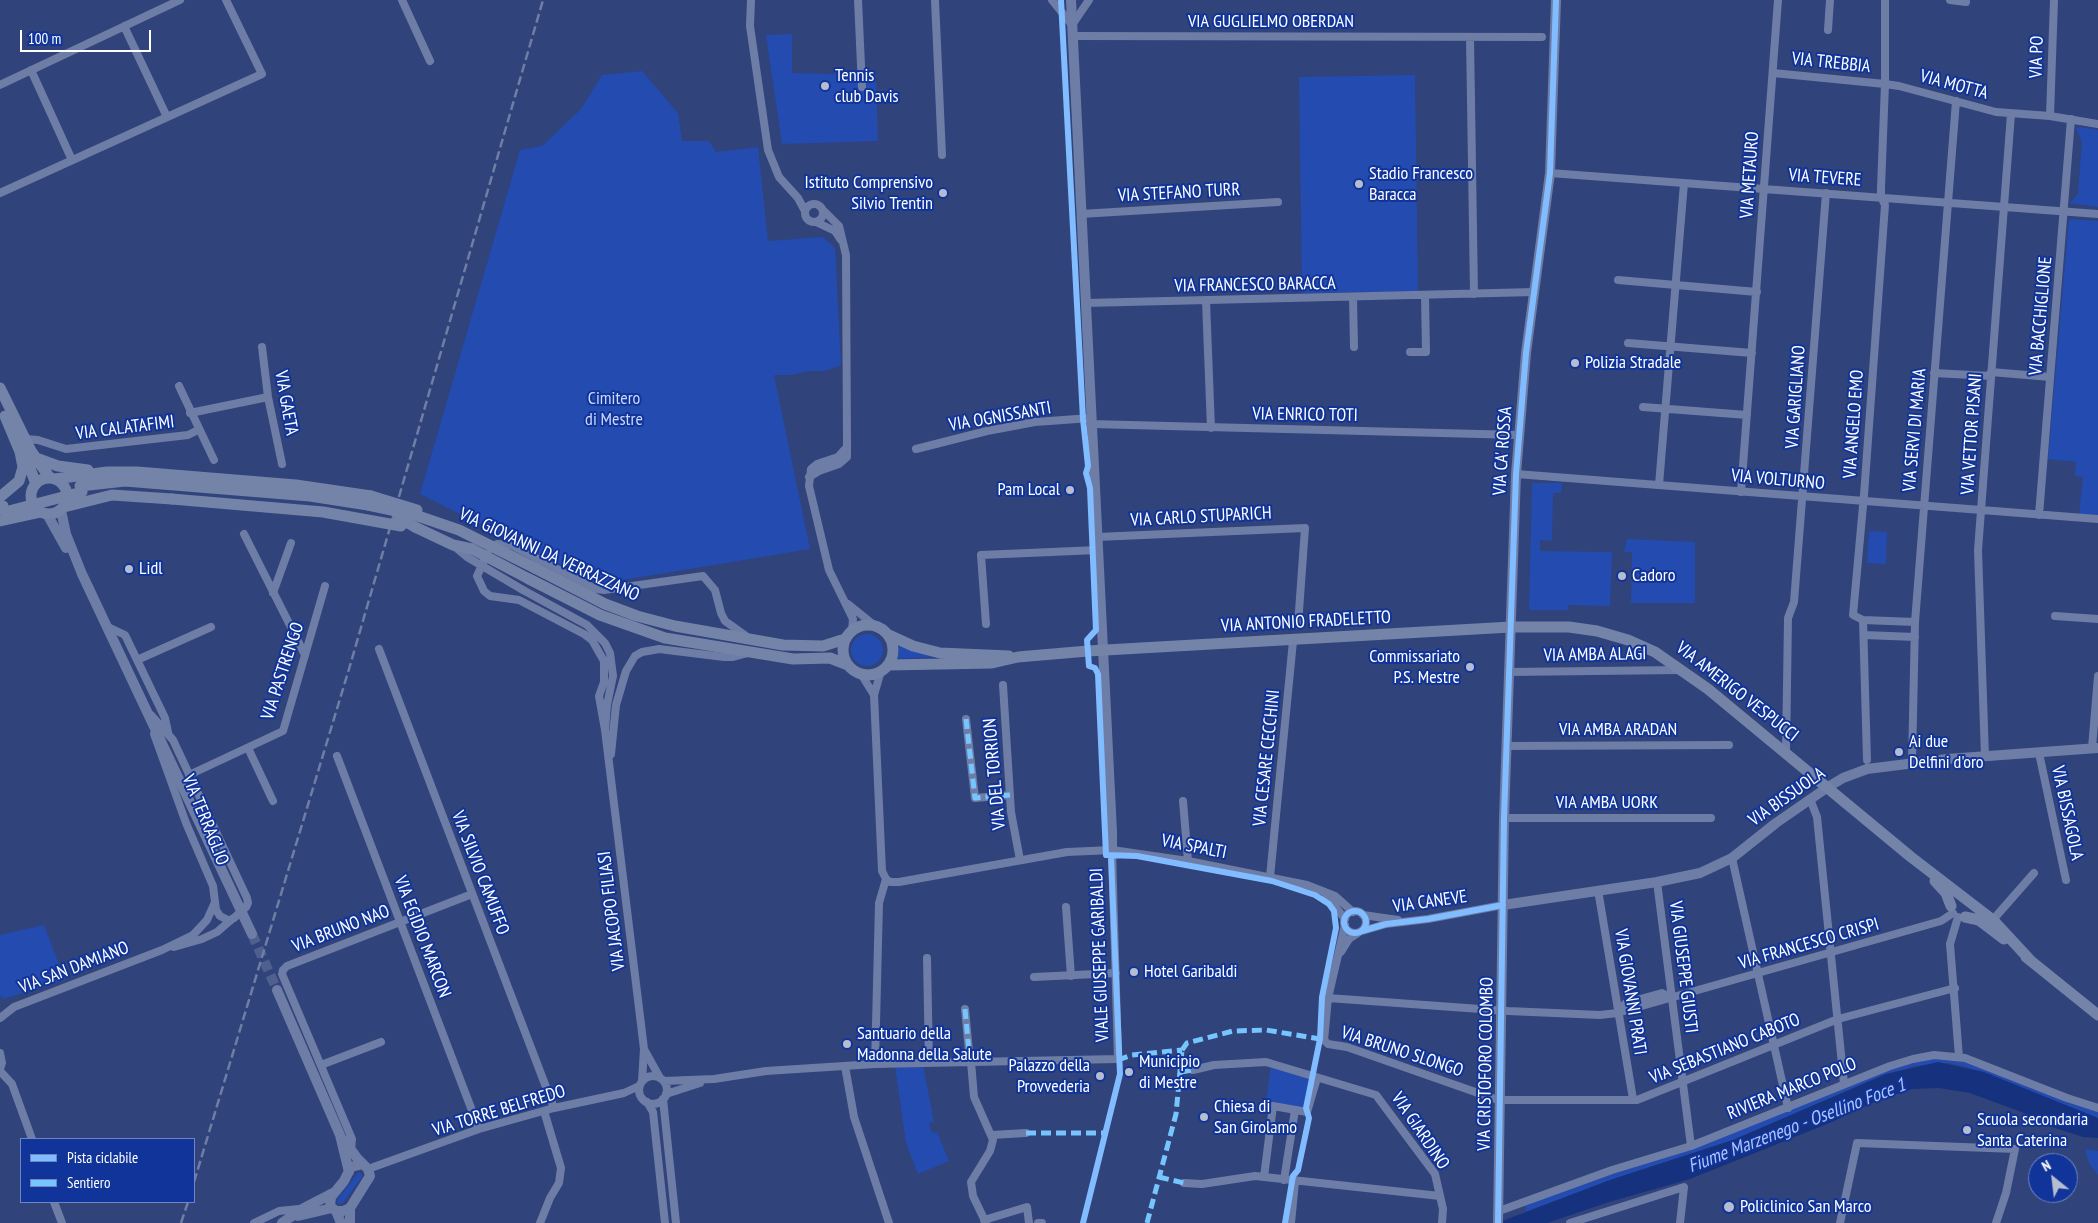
<!DOCTYPE html>
<html>
<head>
<meta charset="utf-8">
<style>
  body { margin:0 }
  #map { position:relative; width:2098px; height:1223px; overflow:hidden; background:#30437a; font-family:"PT Sans Narrow",sans-serif }
  canvas { display:block }
  .legend { position:absolute; left:20px; top:1138px; width:175px; height:65px; box-sizing:border-box; background:#103499; border:1px solid #7085c2; margin:0; padding:6px 9px; list-style:none; font-size:15px; color:#fff }
  .legend li { display:flex; align-items:center; gap:10px; height:25px }
  .legend b { width:25px; border:1px solid #7085c2 }
  .north { position:absolute; left:2028px; top:1153px; width:50px; height:50px; box-sizing:border-box; background:#103499; border:1px solid #7085c2; border-radius:50%; rotate:331deg; font-size:14px; font-weight:700; line-height:20px; text-align:center; color:#fff }
  .north::after { content:''; display:block; margin:auto; width:18px; height:22px; background:#b7bdd0; clip-path:polygon(50% 0,100% 100%,50% 72%,0 100%) }
  .scale { position:absolute; left:20px; top:30px; width:131px; height:22px; box-sizing:border-box; border:2px solid #fff; border-top:0; padding-left:6px; font-size:15px; line-height:18px; white-space:nowrap; color:#fff; -webkit-text-stroke:4px #103499; paint-order:stroke }
</style>
</head>
<body>
<div id="map">
<canvas width="2098" height="1223"></canvas>
<ul class="legend">
<li><b style="height:6px;background:#80bcff"></b>Pista ciclabile</li>
<li><b style="height:6px;background:#76c5fe"></b>Sentiero</li>
</ul>
<div class="north">N</div>
<div class="scale">100 m</div>
</div>
<script>
const g = document.querySelector('canvas').getContext('2d');
g.lineJoin = 'round';
function fill(path, color) { g.fillStyle = color; g.fill(path, 'evenodd'); }
const poly = rows => new Path2D(rows.map(r => 'M' + r).join(''));
function trace(path, color, width, dash) { g.strokeStyle = color; g.lineWidth = width; g.lineCap = dash ? 'butt' : 'round'; g.setLineDash(dash || []); g.stroke(path); }
function drawText(font, color, halo, rows, align = 'center') {
  g.font = font + ' "PT Sans Narrow",sans-serif'; g.lineWidth = 4; g.setLineDash([]); g.textBaseline = 'middle'; g.strokeStyle = halo; g.fillStyle = color; for (const [text, x, y, turn = 0] of rows) {
    g.save(); g.translate(x, y); g.rotate((+turn || 0) * Math.PI / 180); g.textAlign = isNaN(turn) ? turn : align; if (halo) g.strokeText(text, 0, 0); g.fillText(text, 0, 0); g.restore();
  }
}
fill(poly([
  [792,34,792,73,876,75,878,141,782,144,766,35],
  [642,71,678,113,682,141,709,141,716,152,758,147,768,241,823,237,835,248,841,365,825,371,809,371,791,375,774,375,810,549,599,584,420,494,520,150,542,146,581,109,602,75],
  [1415,75,1418,291,1302,293,1299,77],
  [2079,127,2098,130,2098,207,2070,203,2078,194,2082,141,2076,129],
  [2069,219,2098,221,2098,515,2079,514,2083,477,2075,476,2076,462,2048,459],
  [1532,483,1562,483,1561,493,1553,493,1552,541,1540,540,1540,551,1612,552,1610,606,1568,605,1568,610,1529,610],
  [1869,531,1887,532,1886,564,1867,563],
  [1627,539,1695,542,1695,603,1631,603,1632,552,1624,552],
  '851 650a16 16 0 1 1 32 0a16 16 0 1 1-32 0Z',
  [898,645,936,657,896,659,899,653],
  [44,925,65,980,3,999,0,995,0,935],
  [1176,1056,1174,1068,1164,1066,1163,1057],
  [1939,1058,1960,1061,1994,1071,2073,1104,2098,1111,2098,1118,1967,1067,1950,1063,1915,1066,1886,1074,1733,1140,1610,1180,1526,1212,1525,1204,1553,1194,1741,1130,1892,1068,1919,1060],
  [923,1065,934,1122,929,1123,932,1133,937,1132,949,1161,918,1174,906,1143,895,1066],
  [1271,1066,1312,1078,1305,1108,1266,1101],
  [2085,1149,2098,1151,2098,1175,2089,1163],
  [358,1173,361,1173,362,1177,343,1203,338,1204,337,1200]
]), '#244bb0');
fill(poly([
  [1938,1062,1984,1072,2098,1118,2098,1138,2083,1137,2052,1127,2035,1117,1970,1093,1939,1088,1912,1089,1876,1101,1832,1122,1690,1179,1609,1202,1547,1223,1497,1223,1610,1180,1733,1140,1886,1074]
]), '#16317d');
trace(poly([
  [252,934,277,990]
]), '#4f5f8e', 10, [10, 5]);
trace(poly([
  [402,0,430,61],
  [751,0,750,26,768,150,779,177,798,198,805,211],
  [858,0,862,87],
  [935,0,942,155],
  [1052,0,1072,25,1089,0],
  [1885,0,1885,84,1899,86,1996,112,2050,116,2098,124],
  [1950,0,1966,2],
  [124,26,167,117],
  [1828,30,1830,0],
  [1073,36,1542,37],
  [1470,37,1474,294],
  [31,70,72,160],
  [1773,73,1885,84,1881,188,1881,197,1885,205,1864,495,1853,615,1863,620,1915,622],
  [0,85,180,0],
  [2050,116,2054,0],
  [1550,173,2098,214],
  [0,193,262,74,226,0],
  '805 213a9 9 0 1 1 18 0a9 9 0 1 1-18 0Z',
  [1081,214,1278,202],
  [816,222,835,231,841,240],
  [1618,280,1757,292],
  [1353,297,1354,347],
  [1206,301,1211,428],
  [1085,303,1535,292],
  [1628,343,1752,353],
  [262,347,268,397,282,464],
  [1410,352,1426,352,1425,295],
  [1991,372,2050,377],
  [1934,373,1991,376],
  [179,386,214,460],
  [1643,407,1747,415],
  [190,413,268,397],
  [1091,424,1518,435],
  [25,439,38,440,66,449,188,435,198,430],
  [847,447,838,457,817,464,811,469,809,486,829,570,853,619,852,631],
  [916,449,987,431,1035,422,1091,418],
  [1516,474,2098,519],
  [809,477,819,471,839,464,847,457,847,446,846,255,839,226,823,210],
  [1659,485,1684,183],
  [1741,492,1778,0],
  [2039,515,2071,119],
  [244,534,305,655],
  [1097,537,1305,528,1298,625],
  [490,549,497,544,511,545,596,589,604,590,703,576,715,590,721,613,725,621,746,636],
  [484,561,477,576,484,591,490,596,519,600,584,634,592,640,604,661,604,682,599,696,605,730],
  [523,590,587,625,605,643,610,653,613,676,607,705,605,730,644,1049,642,1081],
  [273,593,291,543],
  [848,604,874,625],
  [2055,616,2098,619],
  [1863,620,1867,760],
  [986,624,981,555,1098,550],
  [108,627,125,635,165,718,168,732],
  [1864,635,1915,637],
  [379,649,554,1108],
  [137,660,211,627],
  [881,671,874,695,882,871,886,879],
  [1508,672,1681,670],
  [861,674,874,695],
  [1003,685,1011,812,1020,860],
  [151,715,173,740,247,898,248,903,246,907],
  [966,719,975,798,1010,795],
  [154,734,186,823,213,886,216,910,220,916,230,921],
  [1506,746,1729,745],
  [248,748,273,801],
  [2092,748,2098,676],
  [1786,752,1788,618,1794,602,1826,193],
  [2039,753,2066,880],
  [611,754,616,705,626,671,635,656,642,652,659,649,724,657,733,657,748,653],
  [337,756,479,1129],
  [1985,757,1978,550,2011,114],
  [1912,763,1915,622,1956,101],
  [189,775,283,731,325,586],
  [1810,799,1817,817,1844,1084],
  [1183,801,1188,861],
  [1504,818,1711,818],
  [1732,858,1788,1108],
  [1270,877,1293,641],
  [886,879,890,882,899,882,1067,852,1112,850,1188,861,1307,885,1335,896,1353,912],
  [1657,882,1691,1146],
  [1598,890,1633,1099],
  [1326,895,1345,919],
  [1066,907,1071,976],
  '1344 922a11 11 0 1 1 22 0a11 11 0 1 1-22 0Z',
  [1363,915,1398,920],
  [1958,917,1950,944,1959,1057],
  [1991,922,2034,873],
  [1345,925,1328,998,1324,1040,1328,1044,1347,1047,1498,1100,1637,1100,1838,1019,1955,988],
  [1362,931,1386,924,1428,919,1503,905],
  [174,947,202,939,217,932,232,919],
  [1341,952,1349,939,1358,933],
  [927,958,929,1063],
  [1034,977,1116,973],
  [1328,998,1508,1011,1600,1015,1617,1013,1941,921,1953,913],
  [965,1009,970,1062],
  [1617,1013,1626,1003,1662,993,1672,999],
  [0,1018,14,1007,162,950,193,935,207,920,215,902],
  [645,1051,660,1078],
  [0,1053,2,1063,0,1069],
  [971,1062,974,1097,993,1140,990,1151,971,1182,973,1196,986,1223],
  [875,1064,879,903,886,879],
  [321,1065,381,1042],
  [845,1066,854,1117,889,1223],
  [1193,1070,1214,1065,1266,1062,1376,1095,1435,1174,1443,1209,1442,1223],
  [0,1071,12,1084,32,1139],
  '639 1090a14 14 0 1 1 28 0a14 14 0 1 1-28 0Z',
  [664,1081,714,1079,766,1071,875,1064,1118,1059,1112,850],
  [666,1094,700,1083],
  [663,1099,676,1223],
  [647,1102,653,1112,665,1223],
  [992,1135,1026,1133],
  [351,1150,352,1139,282,974,283,970,287,966,472,894],
  [368,1169,479,1129,554,1108,624,1093,639,1086],
  [1264,1177,1273,1106,1307,1112,1317,1078],
  [1284,1180,1295,1110],
  [1184,1183,1202,1184,1255,1176,1440,1196],
  [54,1202,62,1223],
  [1499,1211,1612,1170,1691,1146,1890,1066,1913,1059,1934,1055,1965,1058,2067,1098,2098,1108],
  [984,1220,1027,1207,1029,1223],
  [254,1223,279,1211,299,1209],
  [540,1223,550,1198,559,1183,561,1168,544,1111],
  [1038,1223,1042,1223],
  [1291,1223,1295,1182],
  [1570,1223,1684,1187,1680,1223],
  [1840,1223,1857,1143,2015,1149,2006,1193,1996,1223]
]), '#6e7da5', 8);
trace(poly([
  [1071,0,1112,832,1112,850],
  [61,510,66,534,82,574,252,934],
  [47,514,66,548],
  [1503,905,1657,882,1700,873,1732,858,1776,823,1828,787,1843,778,1867,769,1947,759,2098,748],
  [277,990,340,1135,349,1172],
  [344,1140,357,1158,368,1169,370,1176,350,1208,343,1211,336,1211,330,1206,331,1197,344,1181,351,1167,363,1164],
  [336,1211,341,1223],
  [298,1216,332,1208],
  [282,1223,304,1208,335,1192],
  [350,1223,350,1208],
  [1498,1223,1504,818,1516,474,1526,353,1550,173,1556,0]
]), '#6e7da5', 10);
trace(poly([
  [0,388,31,451,50,478],
  [25,455,36,484],
  [36,458,58,466,88,470],
  '31 496a18 18 0 1 1 36 0a18 18 0 1 1-36 0Z',
  [55,479,107,472,137,472,296,485,371,496],
  [80,486,125,481,310,496,368,505],
  [0,497,19,481,23,467,20,452,5,416],
  [0,506,3,506],
  [64,507,112,495,172,499],
  [399,518,415,527],
  [0,521,41,512],
  [535,568,605,604,637,616,675,626,783,645,823,646,845,639],
  [529,579,600,615,665,638,793,659,830,658,848,665],
  '843 650a25 25 0 1 1 50 0a25 25 0 1 1-50 0Z',
  [889,635,913,646,940,653,1009,656],
  [889,665,992,663,1018,657,1088,651,1511,627,1569,627,1597,631,1628,640,1655,652,1708,689,1911,857,1993,920,2031,961],
  [1935,881,1946,893,1951,906],
  [1965,917,1979,920,2004,939],
  [2026,957,2098,1015]
]), '#7483a8', 11);
trace(poly([
  [1497,1223,1500,840,1513,473,1524,353,1548,172,1554,0]
]), '#707da4', 1);
trace(poly([
  [194,1182,349,669,543,0],
  [181,1223,188,1202]
]), '#707da4', 2.5, [9, 4]);
trace(poly([
  [455,547,467,557,523,590],
  [234,918,246,907]
]), '#6e7da5', 8);
trace(poly([
  [371,496,417,510],
  [172,499,323,512,401,526],
  [368,505,415,515,459,530,535,568],
  [5,512,82,492],
  [415,527,453,545,472,549,529,579]
]), '#7483a8', 11);
trace(poly([
  [966,719,975,798,1010,795],
  [965,1009,970,1062],
  [1182,1050,1187,1043,1233,1031,1266,1030,1320,1039],
  [1118,1060,1132,1055,1182,1050],
  [1181,1072,1193,1070],
  [1026,1133,1107,1133],
  [1159,1177,1184,1183],
  [1147,1223,1176,1114,1182,1050]
]), '#76c5fe', 5, [10, 5]);
trace(poly([
  [1061,0,1083,419,1088,466,1086,473,1090,488,1096,630,1087,640,1089,666,1095,668,1098,674,1106,855,1137,856,1272,881,1315,895,1329,904,1334,911,1336,928,1322,997,1320,1039,1306,1108,1309,1118,1298,1170,1293,1176,1285,1223],
  '1344 922a11 11 0 1 1 22 0a11 11 0 1 1-22 0Z',
  [1362,931,1386,924,1428,919,1503,905],
  [1083,1223,1120,1074,1111,857],
  [1498,1223,1504,818,1516,474,1526,353,1550,173,1556,0]
]), '#80bcff', 6);
for (const [x, y, r, color] of [
  [825,86,5,"#b7bdd0"],
  [1359,184,5,"#b7bdd0"],
  [943,193,5,"#b7bdd0"],
  [1575,363,5,"#b7bdd0"],
  [1070,490,5,"#b7bdd0"],
  [129,569,5,"#b7bdd0"],
  [1622,576,5,"#b7bdd0"],
  [1470,667,5,"#b7bdd0"],
  [1899,752,5,"#b7bdd0"],
  [1134,972,5,"#b7bdd0"],
  [847,1044,5,"#b7bdd0"],
  [1129,1072,5,"#b7bdd0"],
  [1100,1076,5,"#b7bdd0"],
  [1204,1117,5,"#b7bdd0"],
  [1967,1130,5,"#b7bdd0"],
  [1729,1207,6,"#b7bdd0"]
]) { const dot = new Path2D(); dot.arc(x, y, r, 0, 2 * Math.PI); g.fillStyle = color; g.fill(dot); trace(dot, '#103499', 2); }
drawText('18px', '#fff', '#103499', [
  ["VIA GUGLIELMO OBERDAN",1271,22],
  ["VIA PO",2037,57,-88],
  ["VIA TREBBIA",1831,63,6],
  ["VIA MOTTA",1954,85,15],
  ["VIA METAURO",1750,175,-86],
  ["VIA TEVERE",1825,178,4],
  ["VIA STEFANO TURR",1179,193,-3],
  ["VIA FRANCESCO BARACCA",1255,285,-1],
  ["VIA BACCHIGLIONE",2041,316,-85],
  ["VIA GARIGLIANO",1796,397,-86],
  ["VIA GAETA",286,403,80],
  ["VIA ENRICO TOTI",1305,415,1],
  ["VIA OGNISSANTI",1000,417,-10],
  ["VIA ANGELO EMO",1854,424,-86],
  ["VIA CALATAFIMI",125,428,-7],
  ["VIA SERVI DI MARIA",1915,430,-85],
  ["VIA VETTOR PISANI",1972,434,-86],
  ["VIA CA' ROSSA",1503,451,-86],
  ["VIA VOLTURNO",1778,480,5],
  ["VIA CARLO STUPARICH",1201,517,-3],
  ["VIA GIOVANNI DA VERRAZZANO",549,555,25],
  ["VIA ANTONIO FRADELETTO",1306,622,-3],
  ["VIA AMBA ALAGI",1595,655,-1],
  ["VIA PASTRENGO",283,671,-72],
  ["VIA AMERIGO VESPUCCI",1737,692,38],
  ["VIA AMBA ARADAN",1618,730],
  ["VIA CESARE CECCHINI",1267,758,-84],
  ["VIA DEL TORRION",995,774,-95],
  ["VIA BISSUOLA",1787,797,-35],
  ["VIA AMBA UORK",1607,803],
  ["VIA BISSAGOLA",2067,813,78],
  ["VIA TERRAGLIO",205,820,68],
  ["VIA SPALTI",1194,847,11],
  ["VIA SILVIO CAMUFFO",480,873,69],
  ["VIA CANEVE",1430,902,-8],
  ["VIA JACOPO FILIASI",612,911,-97],
  ["VIA BRUNO NAO",341,929,-21],
  ["VIA EGIDIO MARCON",422,937,69],
  ["VIA FRANCESCO CRISPI",1809,944,-16],
  ["VIALE GIUSEPPE GARIBALDI",1100,955,-92],
  ["VIA GIUSEPPE GIUSTI",1683,967,83],
  ["VIA SAN DAMIANO",74,968,-21],
  ["VIA GIOVANNI PRATI",1630,992,81],
  ["VIA SEBASTIANO CABOTO",1725,1049,-22],
  ["VIA BRUNO SLONGO",1402,1052,18],
  ["VIA CRISTOFORO COLOMBO",1486,1064,-89],
  ["RIVIERA MARCO POLO",1792,1089,-22],
  ["VIA TORRE BELFREDO",499,1111,-17],
  ["VIA GIARDINO",1420,1131,56]
]);
drawText('18px', '#fff', '#103499', [
  ["Tennis",835,76],
  ["club Davis",835,97],
  ["Stadio Francesco",1369,174],
  ["Baracca",1369,195],
  ["Istituto Comprensivo",933,183,"right"],
  ["Silvio Trentin",933,204,"right"],
  ["Polizia Stradale",1585,363],
  ["Pam Local",1060,490,"right"],
  ["Lidl",139,569],
  ["Cadoro",1632,576],
  ["Commissariato",1460,657,"right"],
  ["P.S. Mestre",1460,678,"right"],
  ["Ai due",1909,742],
  ["Delfini d'oro",1909,763],
  ["Hotel Garibaldi",1144,972],
  ["Santuario della",857,1034],
  ["Madonna della Salute",857,1055],
  ["Municipio",1139,1062],
  ["di Mestre",1139,1083],
  ["Palazzo della",1090,1066,"right"],
  ["Provvederia",1090,1087,"right"],
  ["Chiesa di",1214,1107],
  ["San Girolamo",1214,1128],
  ["Scuola secondaria",1977,1120],
  ["Santa Caterina",1977,1141],
  ["Policlinico San Marco",1740,1207]
], 'left');
drawText('18px', '#cad9fe', '#103499', [
  ["Cimitero",614,399],
  ["di Mestre",614,420]
]);
drawText('italic 19px', '#aec4fb', '#103499', [
  ["Fiume Marzenego - Osellino Foce 1",1797,1126,-21]
]);
</script>
</body>
</html>
